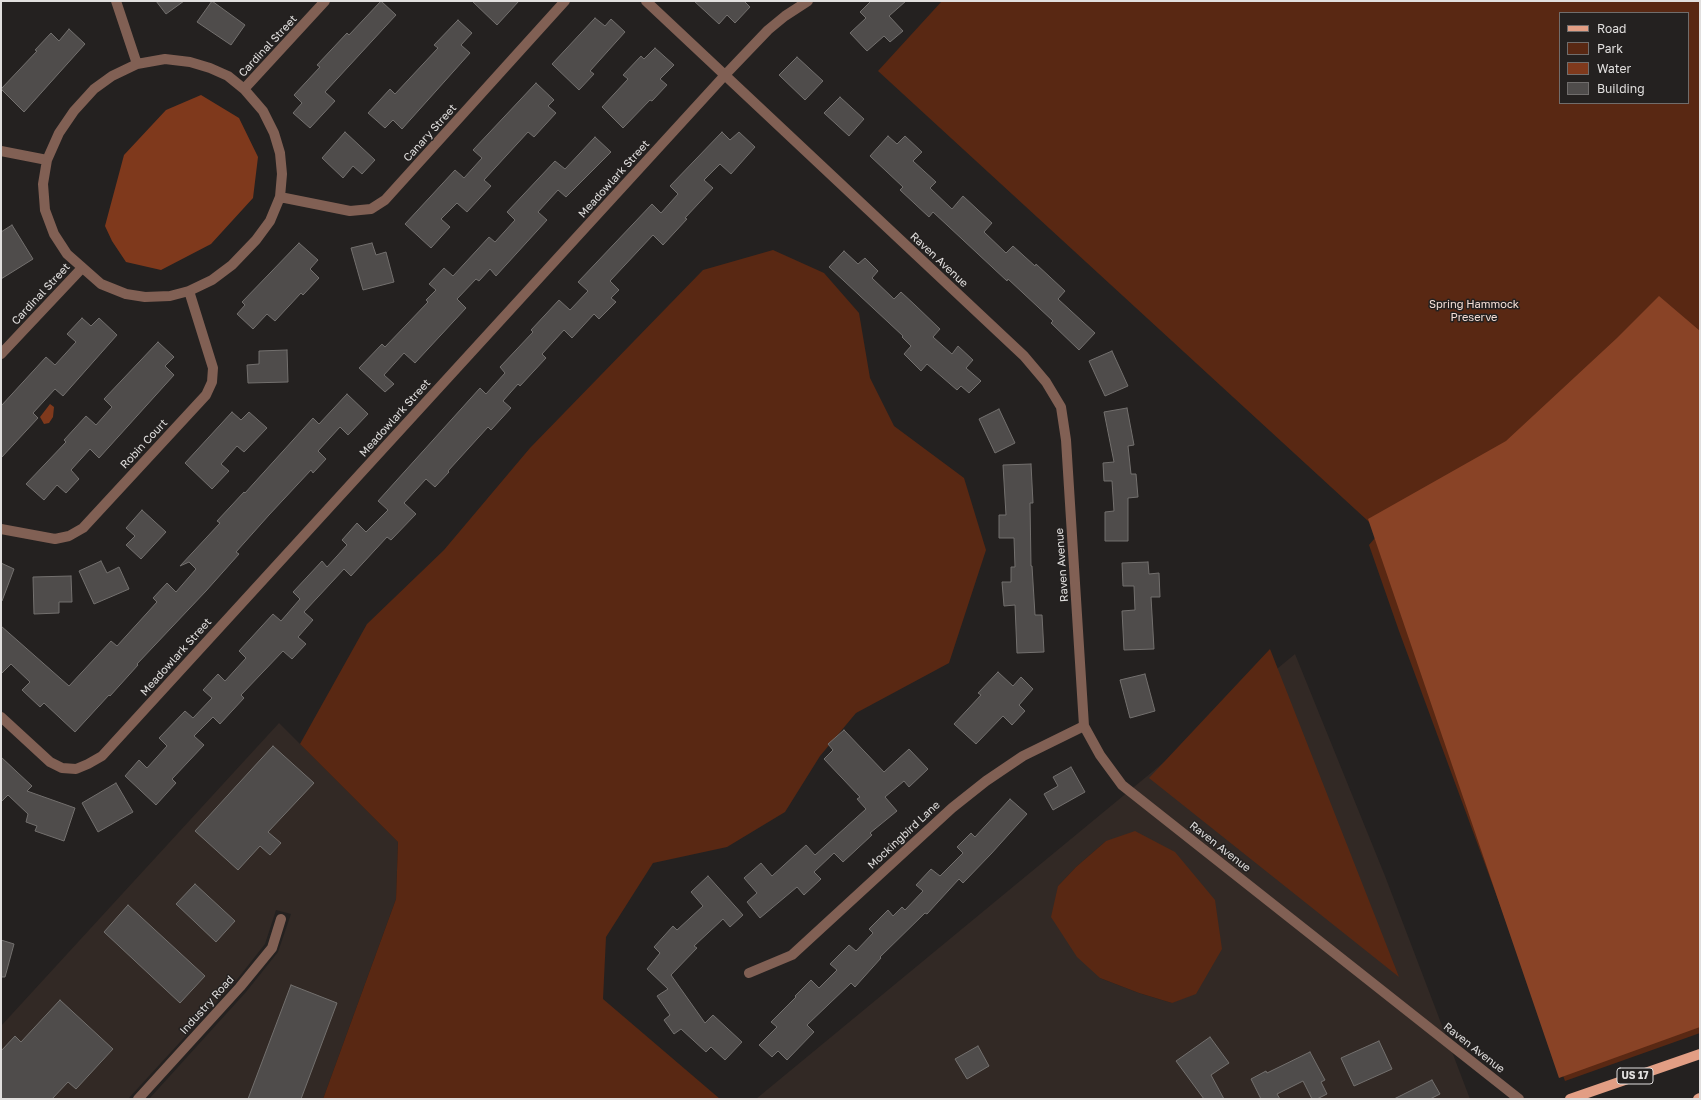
<!DOCTYPE html>
<html>
<head>
<meta charset="utf-8">
<style>
  body { margin:0 }
  #map { position:relative; width:1701px; height:1100px; overflow:hidden; background:#242120; font-family:"Golos Text",sans-serif }
  canvas { display:block }
  .frame { position:absolute; inset:0; border:2px solid #e1dfde; pointer-events:none }
  .legend { position:absolute; left:1559px; top:12px; width:130px; height:92px; box-sizing:border-box; background:#242120; border:1px solid #706d6c; margin:0; padding:5px 7px; list-style:none; font-size:12px; color:#e1dfde }
  .legend li { display:flex; align-items:center; gap:8px; height:20px }
  .legend b { width:20px; border:1px solid #706d6c }
</style>
</head>
<body>
<div id="map">
<canvas width="1701" height="1100"></canvas>
<div class="frame"></div>
<ul class="legend">
<li><b style="height:5px;background:#e29e84"></b>Road</li>
<li><b style="height:11px;background:#592813"></b>Park</li>
<li><b style="height:11px;background:#7f391c"></b>Water</li>
<li><b style="height:11px;background:#4f4c4b"></b>Building</li>
</ul>
</div>
<script>
const g = document.querySelector('canvas').getContext('2d');
g.lineJoin = 'round';
function fill(path, color) { g.fillStyle = color; g.fill(path, 'evenodd'); }
const poly = rows => new Path2D(rows.map(r => 'M' + r).join(''));
function trace(path, color, width, dash) { g.strokeStyle = color; g.lineWidth = width; g.lineCap = dash ? 'butt' : 'round'; g.setLineDash(dash || []); g.stroke(path); }
function drawText(font, color, halo, rows, align = 'center') {
  g.font = font + ' "Golos Text",sans-serif'; g.lineWidth = 3; g.setLineDash([]); g.textBaseline = 'middle'; g.strokeStyle = halo; g.fillStyle = color; for (const [text, x, y, turn = 0] of rows) {
    g.save(); g.translate(x, y); g.rotate((+turn || 0) * Math.PI / 180); g.textAlign = isNaN(turn) ? turn : align; if (halo) g.strokeText(text, 0, 0); g.fillText(text, 0, 0); g.restore();
  }
}
fill(poly([
  [1295,654,1385,876,1470,1099,756,1099],
  [1106,841,1172,1003,1139,993,1100,978,1058,886,1076,867],
  [279,723,398,842,396,899,323,1099,149,1099,246,992,278,952,291,914,276,910,265,944,235,982,128,1099,1,1099,1,1026]
]), '#322925');
fill(poly([
  [942,1,1700,1,1700,1033,1565,1081,1399,631,1369,545,1380,532,878,71],
  [1560,13,1688,13,1688,103,1560,103],
  [773,250,824,273,859,313,870,378,894,426,964,478,986,550,949,663,856,713,820,756,785,812,727,847,653,863,606,937,603,999,720,1099,323,1099,396,899,398,842,300,744,367,624,444,550,530,448,703,270],
  [1270,649,1399,977,1149,778],
  [1135,831,1175,852,1215,900,1222,949,1196,994,1172,1003,1139,993,1100,978,1077,957,1051,917,1058,886,1076,867,1106,841]
]), '#592813');
fill(poly([
  [1659,296,1700,331,1700,1027,1559,1078,1368,519,1506,441,1617,338]
]), '#894326');
fill(poly([
  [201,95,239,118,258,157,253,198,211,244,161,270,126,262,112,241,105,226,124,155,166,110],
  [50,404,54,407,53,417,49,423,44,424,40,417]
]), '#7f391c');
const building = poly([
  [156,1,184,1,166,14,156,1],
  [212,1,245,25,231,45,197,22,212,1],
  [381,1,396,15,325,92,335,101,310,128,293,113,302,103,294,95,320,67,317,65,347,33,349,35,381,1],
  [472,1,519,1,497,25,472,1],
  [694,1,744,1,750,7,735,23,727,15,719,24,694,1],
  [871,1,906,1,889,16,903,31,890,42,884,36,867,51,850,33,866,18,860,12,871,1],
  [595,18,605,26,611,19,625,32,590,71,594,74,579,90,552,64,595,18],
  [458,20,472,33,461,45,470,53,402,129,393,120,385,128,368,113,390,89,395,94,438,48,434,45,458,20],
  [69,29,85,44,24,112,1,89,37,51,35,50,51,33,59,41,69,29],
  [655,48,674,65,660,79,667,85,652,101,650,100,623,128,602,107,628,79,623,75,641,56,644,59,655,48],
  [797,57,823,81,805,100,779,75,797,57],
  [536,83,554,100,548,106,556,113,534,137,528,132,484,180,491,186,467,212,457,203,441,219,450,227,431,248,405,224,455,170,464,178,482,158,473,150,536,83],
  [840,97,864,119,849,136,824,113,840,97],
  [345,132,375,160,362,174,353,166,343,178,322,158,345,132],
  [722,132,730,140,739,132,755,147,731,174,720,164,704,180,713,188,685,218,687,219,663,245,653,235,610,281,619,290,611,298,616,302,599,319,594,314,572,338,564,330,542,354,546,358,520,386,518,384,503,401,511,408,491,430,488,427,448,471,449,472,435,487,426,479,404,503,416,514,391,540,387,537,351,576,344,569,304,612,313,620,298,637,306,644,292,659,283,651,241,695,244,698,220,724,213,717,194,736,204,745,172,779,176,783,156,805,125,776,139,760,147,768,167,746,159,738,185,711,193,718,212,698,203,690,218,674,225,681,246,658,239,651,273,614,281,621,300,599,293,592,322,561,327,567,347,545,342,540,357,523,366,532,388,510,378,501,480,388,486,394,505,373,500,367,533,332,531,330,559,300,570,310,588,291,578,282,652,204,661,213,678,194,670,186,722,132],
  [888,136,897,144,905,136,922,152,913,161,936,182,930,188,952,209,963,196,992,223,984,232,1006,253,1013,246,1035,266,1036,264,1065,291,1058,299,1095,333,1079,350,1051,323,1053,321,1008,279,1007,281,933,212,929,217,900,190,903,187,870,156,888,136],
  [595,137,611,152,566,197,558,190,538,212,547,220,496,276,490,269,479,281,476,279,457,299,466,308,415,363,404,353,384,375,394,384,385,392,359,368,382,344,385,347,428,302,426,300,436,290,429,284,444,268,453,276,489,237,495,242,515,220,507,212,555,161,565,169,595,137],
  [12,225,33,259,1,279,1,232,12,225],
  [299,243,318,260,310,269,319,278,303,295,301,293,275,321,267,314,253,329,237,314,245,305,242,302,299,243],
  [372,243,376,255,386,252,394,282,363,290,351,248,372,243],
  [844,251,858,264,865,258,878,271,872,278,894,299,901,292,915,305,940,329,933,337,952,354,958,346,973,360,966,368,981,381,969,393,961,386,957,390,927,364,921,371,904,354,911,346,902,337,903,336,829,267,844,251],
  [82,318,91,326,99,318,117,335,63,396,55,389,33,413,38,418,1,458,1,406,46,357,55,365,76,342,67,334,82,318],
  [158,342,174,357,165,366,174,375,99,458,90,449,71,470,79,479,66,493,57,485,44,500,26,484,66,442,64,440,86,416,96,425,112,407,104,399,158,342],
  [287,350,288,382,248,383,247,365,259,364,259,351,287,350],
  [1112,351,1128,386,1105,396,1089,361,1112,351],
  [347,394,368,414,348,435,340,427,318,451,326,459,313,473,311,470,269,515,236,552,239,554,206,591,137,664,138,665,110,696,109,695,75,732,44,703,40,707,22,690,30,682,11,664,1,674,1,626,69,686,111,641,117,646,157,602,153,598,167,583,176,592,196,569,189,562,180,566,220,523,217,521,244,492,245,493,313,418,319,424,347,394],
  [1127,408,1134,445,1128,446,1131,474,1136,474,1138,497,1128,498,1128,541,1105,541,1105,512,1114,511,1112,481,1104,481,1103,463,1114,462,1104,412,1127,408],
  [999,409,1015,443,995,453,979,419,999,409],
  [232,412,241,420,249,412,267,428,244,452,237,446,221,464,229,471,212,489,185,463,232,412],
  [1031,464,1033,503,1030,503,1031,566,1032,566,1035,615,1042,615,1044,652,1017,653,1015,605,1004,606,1002,582,1011,582,1011,567,1015,567,1014,538,999,538,999,515,1006,515,1003,465,1031,464],
  [142,510,166,532,141,559,126,545,135,536,126,528,142,510],
  [101,561,107,573,119,567,129,589,94,604,79,571,101,561],
  [1148,562,1149,574,1159,573,1160,597,1151,597,1154,649,1124,650,1122,611,1135,610,1134,586,1123,586,1122,563,1148,562],
  [1,563,14,569,2,601,1,601,1,563],
  [71,576,72,602,59,602,59,613,34,614,33,577,71,576],
  [998,672,1013,686,1021,677,1033,689,1019,705,1025,711,1012,725,1003,716,976,744,954,724,981,695,978,693,998,672],
  [1145,674,1155,711,1130,718,1120,680,1145,674],
  [844,730,884,772,909,749,928,769,909,787,904,781,885,797,897,811,870,833,872,835,843,862,834,853,814,872,821,879,804,895,797,887,760,918,747,902,757,893,744,878,761,863,772,876,806,845,815,855,866,809,857,799,860,797,824,759,833,750,828,744,844,730],
  [273,746,314,783,268,832,281,843,270,855,260,846,238,870,195,831,273,746],
  [1,757,32,786,27,791,75,808,64,841,35,831,37,826,26,822,28,814,8,795,1,802,1,757],
  [1071,767,1085,792,1053,810,1044,794,1058,786,1053,777,1071,767],
  [116,783,133,812,98,832,82,803,116,783],
  [1010,799,1027,814,991,854,963,883,959,879,927,914,925,913,880,957,881,958,855,987,851,983,807,1025,814,1032,787,1060,778,1051,772,1057,759,1045,777,1027,771,1022,796,997,795,996,811,980,819,988,837,970,830,964,849,945,856,951,873,933,869,929,888,910,893,916,902,907,905,910,923,891,916,885,931,869,940,876,963,853,957,847,971,833,975,837,1010,799],
  [708,876,743,915,730,927,723,919,694,946,697,948,671,975,705,1023,713,1015,742,1042,725,1060,711,1047,706,1052,681,1029,674,1034,664,1020,670,1015,657,996,668,989,647,969,660,953,654,947,673,926,677,930,703,906,691,892,708,876],
  [195,884,235,921,216,942,176,904,195,884],
  [128,905,205,976,180,1003,104,932,128,905],
  [1,940,14,944,5,977,1,977,1,940],
  [291,985,337,1003,301,1099,248,1099,291,985],
  [60,1000,113,1049,76,1089,68,1082,52,1099,1,1099,1,1051,15,1036,21,1042,60,1000],
  [1210,1037,1229,1063,1211,1075,1224,1099,1204,1099,1176,1061,1210,1037],
  [1379,1041,1392,1069,1354,1086,1341,1058,1379,1041],
  [978,1046,989,1066,967,1079,955,1059,978,1046],
  [1310,1052,1325,1080,1321,1082,1327,1094,1317,1099,1312,1099,1303,1081,1277,1094,1280,1099,1261,1099,1251,1079,1266,1071,1267,1073,1310,1052],
  [1432,1080,1440,1094,1430,1099,1394,1099,1432,1080]
]);
fill(building, '#4f4c4b');
trace(building, '#73706e', 1);
trace(poly([
  [116,1,137,64],
  [646,1,1024,356,1046,382,1061,407,1066,440,1084,726,1100,755,1122,785,1519,1099],
  [165,59,190,62,210,68,228,76,244,89,263,111,274,133,280,153,282,174,280,197,270,221,256,240,232,265,212,280,189,291,170,296,145,297,126,294,101,284,67,254,54,234,45,210,43,184,47,160,59,133,74,111,94,89,112,76,137,64,165,59],
  [244,89,325,1],
  [1,151,47,160],
  [280,197,350,211,371,209,385,200,565,1],
  [1,354,82,268],
  [1,529,55,539,69,536,83,528,206,395,212,382,213,368,189,291],
  [1,717,50,762,62,768,76,769,88,764,102,756,725,75,768,30,785,16,808,1],
  [749,973,792,955,952,808,986,781,1023,756,1084,726],
  [138,1099,240,987,272,948,281,919]
]), '#816054', 10);
trace(poly([
  [1570,1099,1700,1054],
  [1698,1099,1700,1098]
]), '#e29e84', 10);
for (const [x, y, w] of [
  [1635,1076,36]
]) { const box = new Path2D(); box.roundRect(x - w / 2, y - 8, w, 16, 3); g.fillStyle = '#242120'; g.fill(box); trace(box, '#e1dfde', 1); }
drawText('bold 10px', '#e1dfde', null, [
  ["US 17",1635,1076]
]);
drawText('11px', '#e1dfde', '#242120', [
  ["Cardinal Street",268,46,-47],
  ["Canary Street",430,133,-48],
  ["Meadowlark Street",614,179,-48],
  ["Raven Avenue",939,260,43],
  ["Cardinal Street",41,294,-47],
  ["Meadowlark Street",395,418,-48],
  ["Robin Court",144,444,-47],
  ["Raven Avenue",1062,565,-94],
  ["Meadowlark Street",176,657,-48],
  ["Mockingbird Lane",904,835,-43],
  ["Raven Avenue",1220,847,38],
  ["Industry Road",207,1005,-48],
  ["Raven Avenue",1474,1048,38]
]);
drawText('11px', '#f4ded6', '#242120', [
  ["Spring Hammock",1474,305],
  ["Preserve",1474,318]
]);
</script>
</body>
</html>
